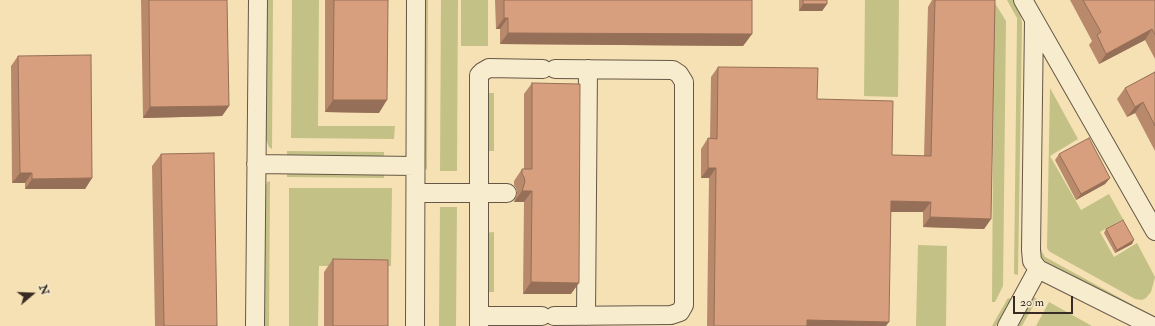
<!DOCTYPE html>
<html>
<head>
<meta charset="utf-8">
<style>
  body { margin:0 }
  #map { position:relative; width:1155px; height:326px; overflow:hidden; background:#f5e1b4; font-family:"IM FELL Double Pica",serif }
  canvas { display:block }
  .north { position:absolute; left:12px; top:274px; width:40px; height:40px; -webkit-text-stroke:3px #f8ecce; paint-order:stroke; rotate:71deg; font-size:11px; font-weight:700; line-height:16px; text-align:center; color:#372b23 }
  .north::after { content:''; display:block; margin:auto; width:14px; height:18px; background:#372b23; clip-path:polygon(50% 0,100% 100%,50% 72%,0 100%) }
  .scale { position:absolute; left:1013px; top:296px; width:60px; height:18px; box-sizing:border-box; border:2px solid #372b23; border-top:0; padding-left:5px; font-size:12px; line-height:14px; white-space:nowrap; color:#372b23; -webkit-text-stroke:3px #f8ecce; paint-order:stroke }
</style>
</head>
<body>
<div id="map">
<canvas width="1155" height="326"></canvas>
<div class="north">N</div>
<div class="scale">20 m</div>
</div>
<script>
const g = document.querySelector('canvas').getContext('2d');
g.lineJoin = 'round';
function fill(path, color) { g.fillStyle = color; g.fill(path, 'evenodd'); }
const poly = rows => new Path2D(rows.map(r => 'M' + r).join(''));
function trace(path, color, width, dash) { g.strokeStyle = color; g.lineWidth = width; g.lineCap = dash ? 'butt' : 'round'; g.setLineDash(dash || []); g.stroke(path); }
fill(poly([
  [266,0,273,0,272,149,269,147,265,137],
  [292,0,319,0,318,126,395,126,394,139,291,138],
  [424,0,428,0,427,170,424,167],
  [441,0,458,0,457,171,440,171],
  [461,0,488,0,488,46,461,46],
  [865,0,899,0,898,97,864,96],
  [993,0,1006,21,1003,286,995,302,992,302,994,8],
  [1007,0,1013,0,1020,13,1022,23,1018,275,1014,274,1017,23,1017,18],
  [1042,84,1040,246,1042,252,1045,257,1133,305,1132,307,1043,260,1037,250],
  [1050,88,1078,139,1050,156,1081,210,1109,194,1123,219,1100,232,1114,257,1137,243,1155,277,1151,292,1146,298,1142,300,1135,299,1052,253,1049,251,1047,248],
  [484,93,494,93,494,151,483,151],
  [287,151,384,152,384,157,287,156],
  [287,172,384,173,384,178,287,177],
  [270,181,269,326,264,326,265,189,267,182],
  [289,188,392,188,391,266,319,266,318,326,289,326],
  [440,207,457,207,456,326,439,326],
  [494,232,494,292,483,292,483,233],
  [918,245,947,246,946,326,916,326],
  [1034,297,1037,299,1022,326,1018,326],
  [1008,298,1011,299,996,326,992,326],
  [1049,302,1092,326,1036,326]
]), '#c4c187');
const street = poly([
  [1023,0,1155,231],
  [1034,22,1031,250,1032,261,1038,269,1152,326],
  [256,164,415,166],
  [416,193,507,193],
  [479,316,542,316],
  [554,316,671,315,680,312,684,305,684,82,679,74,673,70,555,69],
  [586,316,588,69],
  [255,326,258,0],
  [415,326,416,0],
  [479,326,479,75,482,72,489,68,543,69],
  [1007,326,1038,269]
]);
trace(street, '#665847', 20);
trace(street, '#f8ecce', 18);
fill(poly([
  [141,0,227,0,229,106,222,116,143,118],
  [325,0,388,0,379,113,325,112],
  [495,0,752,0,752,34,743,46,500,44,500,29,496,29],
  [799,0,827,0,827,4,822,11,799,11],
  [932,0,995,0,991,219,984,229,923,227,923,212,891,212,886,326,707,326,709,178,701,178,701,149,708,138,710,138,711,77,718,67,817,99,892,155,924,156,928,7],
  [1070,0,1155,0,1155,59,1145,40,1099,64,1089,45,1092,41],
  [18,56,92,178,85,189,25,189,25,183,12,183,11,66],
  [1155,72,1155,151,1135,113,1127,117,1117,99,1125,88],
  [532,83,571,294,523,294,524,202,514,202,517,193,516,188,514,185,514,181,522,169,524,169,524,94],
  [161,154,217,326,155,326,152,166],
  [1059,154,1110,178,1105,184,1076,200,1055,160],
  [1106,229,1132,244,1115,253,1104,233],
  [333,259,388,326,324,326,324,272]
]), '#b9896c');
fill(poly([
  [803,4,827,4,822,11,799,11],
  [504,18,508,18,500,29,496,29],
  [1152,29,1145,40,1099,64,1106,54],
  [508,33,752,34,743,46,500,44],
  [333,100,387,100,379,113,325,112],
  [1143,102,1135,113,1127,117,1135,107],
  [229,106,222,116,143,118,150,107],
  [708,168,716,168,709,178,701,178],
  [20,173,32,173,25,183,12,183],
  [92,178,85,189,25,189,32,179],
  [1110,178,1105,184,1076,200,1081,194],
  [522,191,532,191,524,202,514,202],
  [891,201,931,202,923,212,884,212],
  [930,217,991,219,984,229,923,227],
  [1134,240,1132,244,1115,253,1117,250],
  [531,282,579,283,571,294,523,294],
  [807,320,889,322,886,326,803,326]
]), '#966f58');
const building = poly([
  [149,0,227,0,229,106,150,107,149,0],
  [334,0,388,0,387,100,333,100,334,0],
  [504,0,752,0,752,34,508,33,508,18,504,18,504,0],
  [803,0,827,0,827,4,803,4,803,0],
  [935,0,995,0,991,219,930,217,931,202,891,201,889,322,807,320,807,326,714,326,716,168,708,168,708,138,717,139,718,67,818,68,817,99,893,101,892,155,931,156,935,0],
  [1083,0,1155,0,1155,35,1152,29,1106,54,1097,35,1101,32,1083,0],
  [91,55,92,178,32,179,32,173,20,173,18,56,91,55],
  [1155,72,1155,126,1143,102,1135,107,1125,88,1155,72],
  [532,83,580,84,579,283,531,282,532,191,522,191,525,182,524,177,522,174,522,169,532,169,532,83],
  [1089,138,1110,178,1081,194,1059,154,1089,138],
  [214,153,217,326,164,326,161,154,214,153],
  [1123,220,1134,240,1117,250,1106,229,1123,220],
  [333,259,388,260,388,326,333,326,333,259]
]);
fill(building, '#d79f7d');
trace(building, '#966f58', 1);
</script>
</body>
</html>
